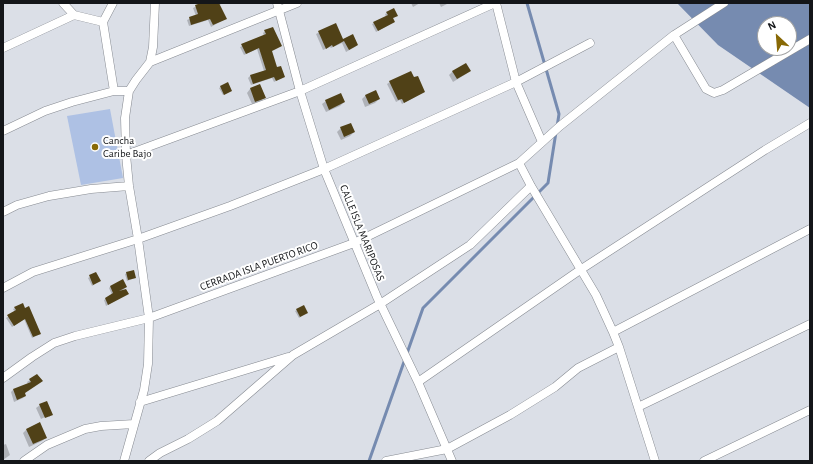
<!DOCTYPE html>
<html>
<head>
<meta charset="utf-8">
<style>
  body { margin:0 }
  #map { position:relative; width:813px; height:464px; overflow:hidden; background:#dbdfe7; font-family:"Alegreya Sans",sans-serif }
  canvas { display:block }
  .frame { position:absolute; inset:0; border:4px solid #141619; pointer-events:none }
  .north { position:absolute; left:757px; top:16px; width:40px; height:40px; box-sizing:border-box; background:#fff; border:1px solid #a1a2a3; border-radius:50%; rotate:334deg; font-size:11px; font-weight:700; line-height:16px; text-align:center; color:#141619 }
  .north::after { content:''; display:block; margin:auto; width:14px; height:18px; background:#886906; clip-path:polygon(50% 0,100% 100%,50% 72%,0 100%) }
</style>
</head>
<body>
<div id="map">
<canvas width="813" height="464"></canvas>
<div class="frame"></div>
<div class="north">N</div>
</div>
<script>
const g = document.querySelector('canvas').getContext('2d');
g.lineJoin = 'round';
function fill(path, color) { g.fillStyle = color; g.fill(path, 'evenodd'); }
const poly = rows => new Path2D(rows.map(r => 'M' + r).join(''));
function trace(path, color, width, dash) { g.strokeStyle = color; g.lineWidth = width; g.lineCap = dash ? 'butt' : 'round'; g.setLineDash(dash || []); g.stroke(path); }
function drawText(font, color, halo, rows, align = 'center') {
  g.font = font + ' "Alegreya Sans",sans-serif'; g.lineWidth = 4; g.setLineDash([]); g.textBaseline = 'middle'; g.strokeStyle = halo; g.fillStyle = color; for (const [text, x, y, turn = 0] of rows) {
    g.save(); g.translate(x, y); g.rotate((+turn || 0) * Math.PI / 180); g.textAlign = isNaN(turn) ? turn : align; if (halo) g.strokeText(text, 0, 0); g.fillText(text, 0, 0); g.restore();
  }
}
fill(poly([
  [110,109,123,178,81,185,67,116]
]), '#aec1e4');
fill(poly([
  [677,3,810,3,810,108,718,45],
  [765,24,789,24,789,48,765,48]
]), '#768bb0');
fill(poly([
  [203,3,224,3,219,5,225,19,211,27,208,20,189,26,187,20,196,16,193,8],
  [411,3,420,3,413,7],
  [439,3,449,3,441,7],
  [387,13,395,17,392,19,394,22,376,32,372,24,386,17,385,14],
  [335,24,343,40,357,45,355,47,346,52,342,43,331,48,330,47,323,50,316,34],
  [265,31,280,46,271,51,276,69,284,77,274,82,272,78,251,85,248,78,250,76,264,71,257,49,244,55,240,47,264,36,263,33],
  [453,71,470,71,466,74,453,82,449,75],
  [390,82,424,92,402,104,400,100,396,102,387,84],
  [260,85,265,97,261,101,252,104,247,93,250,89],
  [221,87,231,91,223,95,219,88],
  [375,91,379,99,375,103,365,107,362,99,365,96],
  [326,101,344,102,340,106,326,112,322,104],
  [341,128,354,132,350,136,341,140,337,132],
  [96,273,98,282,92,286,88,278],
  [127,273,135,278,127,281,125,274],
  [110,287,126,287,122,291,127,294,106,306,104,300,112,295,109,288],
  [15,308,40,334,32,338,24,319,12,327,6,318,15,312,13,309],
  [297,310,305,314,299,318,295,311],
  [30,380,42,381,24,393,25,396,23,398,14,402,11,392,13,390,28,384,27,382],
  [40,405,52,414,49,417,49,415,41,419,36,408],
  [39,424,46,438,42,441,29,447,23,433,26,430],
  [6,444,10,455,3,460,3,445]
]), '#0003');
trace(poly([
  [527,3,559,114,557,127],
  [369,461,423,308,548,183,556,132]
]), '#768bb0', 3);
fill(poly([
  [201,3,219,3,227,19,213,25,210,19,191,25,189,17,198,14,195,5],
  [394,8,398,16,393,18,395,22,378,31,373,22,388,15,386,12],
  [336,23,343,39,353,34,358,45,349,50,344,41,333,47,332,45,326,49,318,31],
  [273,27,282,46,272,51,277,67,281,66,285,77,276,81,274,77,253,84,250,75,266,70,259,48,246,54,241,44,266,34,264,30],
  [466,63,471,71,457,79,452,71],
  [411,71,414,77,418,76,425,92,404,103,402,99,398,100,389,81],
  [228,82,232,91,224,95,220,86],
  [260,84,266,98,255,102,250,88],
  [376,90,380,99,369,104,365,95],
  [341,93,345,102,329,110,325,100],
  [351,123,355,132,344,137,340,127],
  [134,270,136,278,128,280,126,272],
  [96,272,101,281,93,285,89,275],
  [123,279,127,287,119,291,126,289,129,294,108,305,105,298,113,293,110,286],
  [23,303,25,308,29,306,41,334,33,337,25,319,14,326,7,315,16,310,14,307],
  [304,305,308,313,300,317,296,309],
  [37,374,43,381,25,393,26,396,17,400,13,389,31,382,29,379],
  [47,401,53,415,45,418,39,404],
  [40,422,47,438,33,444,26,429]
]), '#504117');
const minor = poly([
  [63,3,74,15,103,22,114,91],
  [277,3,300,91,324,169,377,297,418,382,452,461],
  [496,3,516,82,542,142],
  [103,22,113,3],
  [674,35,706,89,714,93,723,90,810,39],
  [3,48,74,15],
  [150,62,297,3],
  [3,131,45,111,72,102,114,91,129,91],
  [126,155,300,91,495,3],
  [519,163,531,186,596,295,613,332,619,347,655,461],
  [3,212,17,205,49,196,91,189,129,186],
  [3,288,33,272,138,239,230,206,324,169,516,82,590,43],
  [613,332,810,229],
  [3,378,32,357,54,343,75,336,149,318,354,243,519,163,560,126,674,35,724,3],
  [418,382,580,270,765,150,810,123],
  [140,402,288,357],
  [638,407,810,324],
  [24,461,47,445,85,429,101,426,134,424],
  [124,461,144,390,148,364,149,318,138,239,129,186,126,155,125,118,129,91,136,80,150,62,153,47,155,3],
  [149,461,160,453,188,439,217,421,293,355,380,304,470,245,531,186],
  [386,461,447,449,510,415,555,387,578,368,619,347],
  [704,461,810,410]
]);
trace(minor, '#868a91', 9);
trace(minor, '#fff', 8);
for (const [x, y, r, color] of [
  [95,147,4,"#886906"]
]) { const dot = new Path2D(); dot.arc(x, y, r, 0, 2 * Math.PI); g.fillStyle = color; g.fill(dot); trace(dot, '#fff', 1.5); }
drawText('11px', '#141619', '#fff', [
  ["Cancha",103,141],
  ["Caribe Bajo",103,154]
], 'left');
drawText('11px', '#141619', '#fff', [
  ["CALLE ISLA MARIPOSAS",362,233,68],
  ["CERRADA ISLA PUERTO RICO",259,266,-20]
]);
</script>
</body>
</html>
